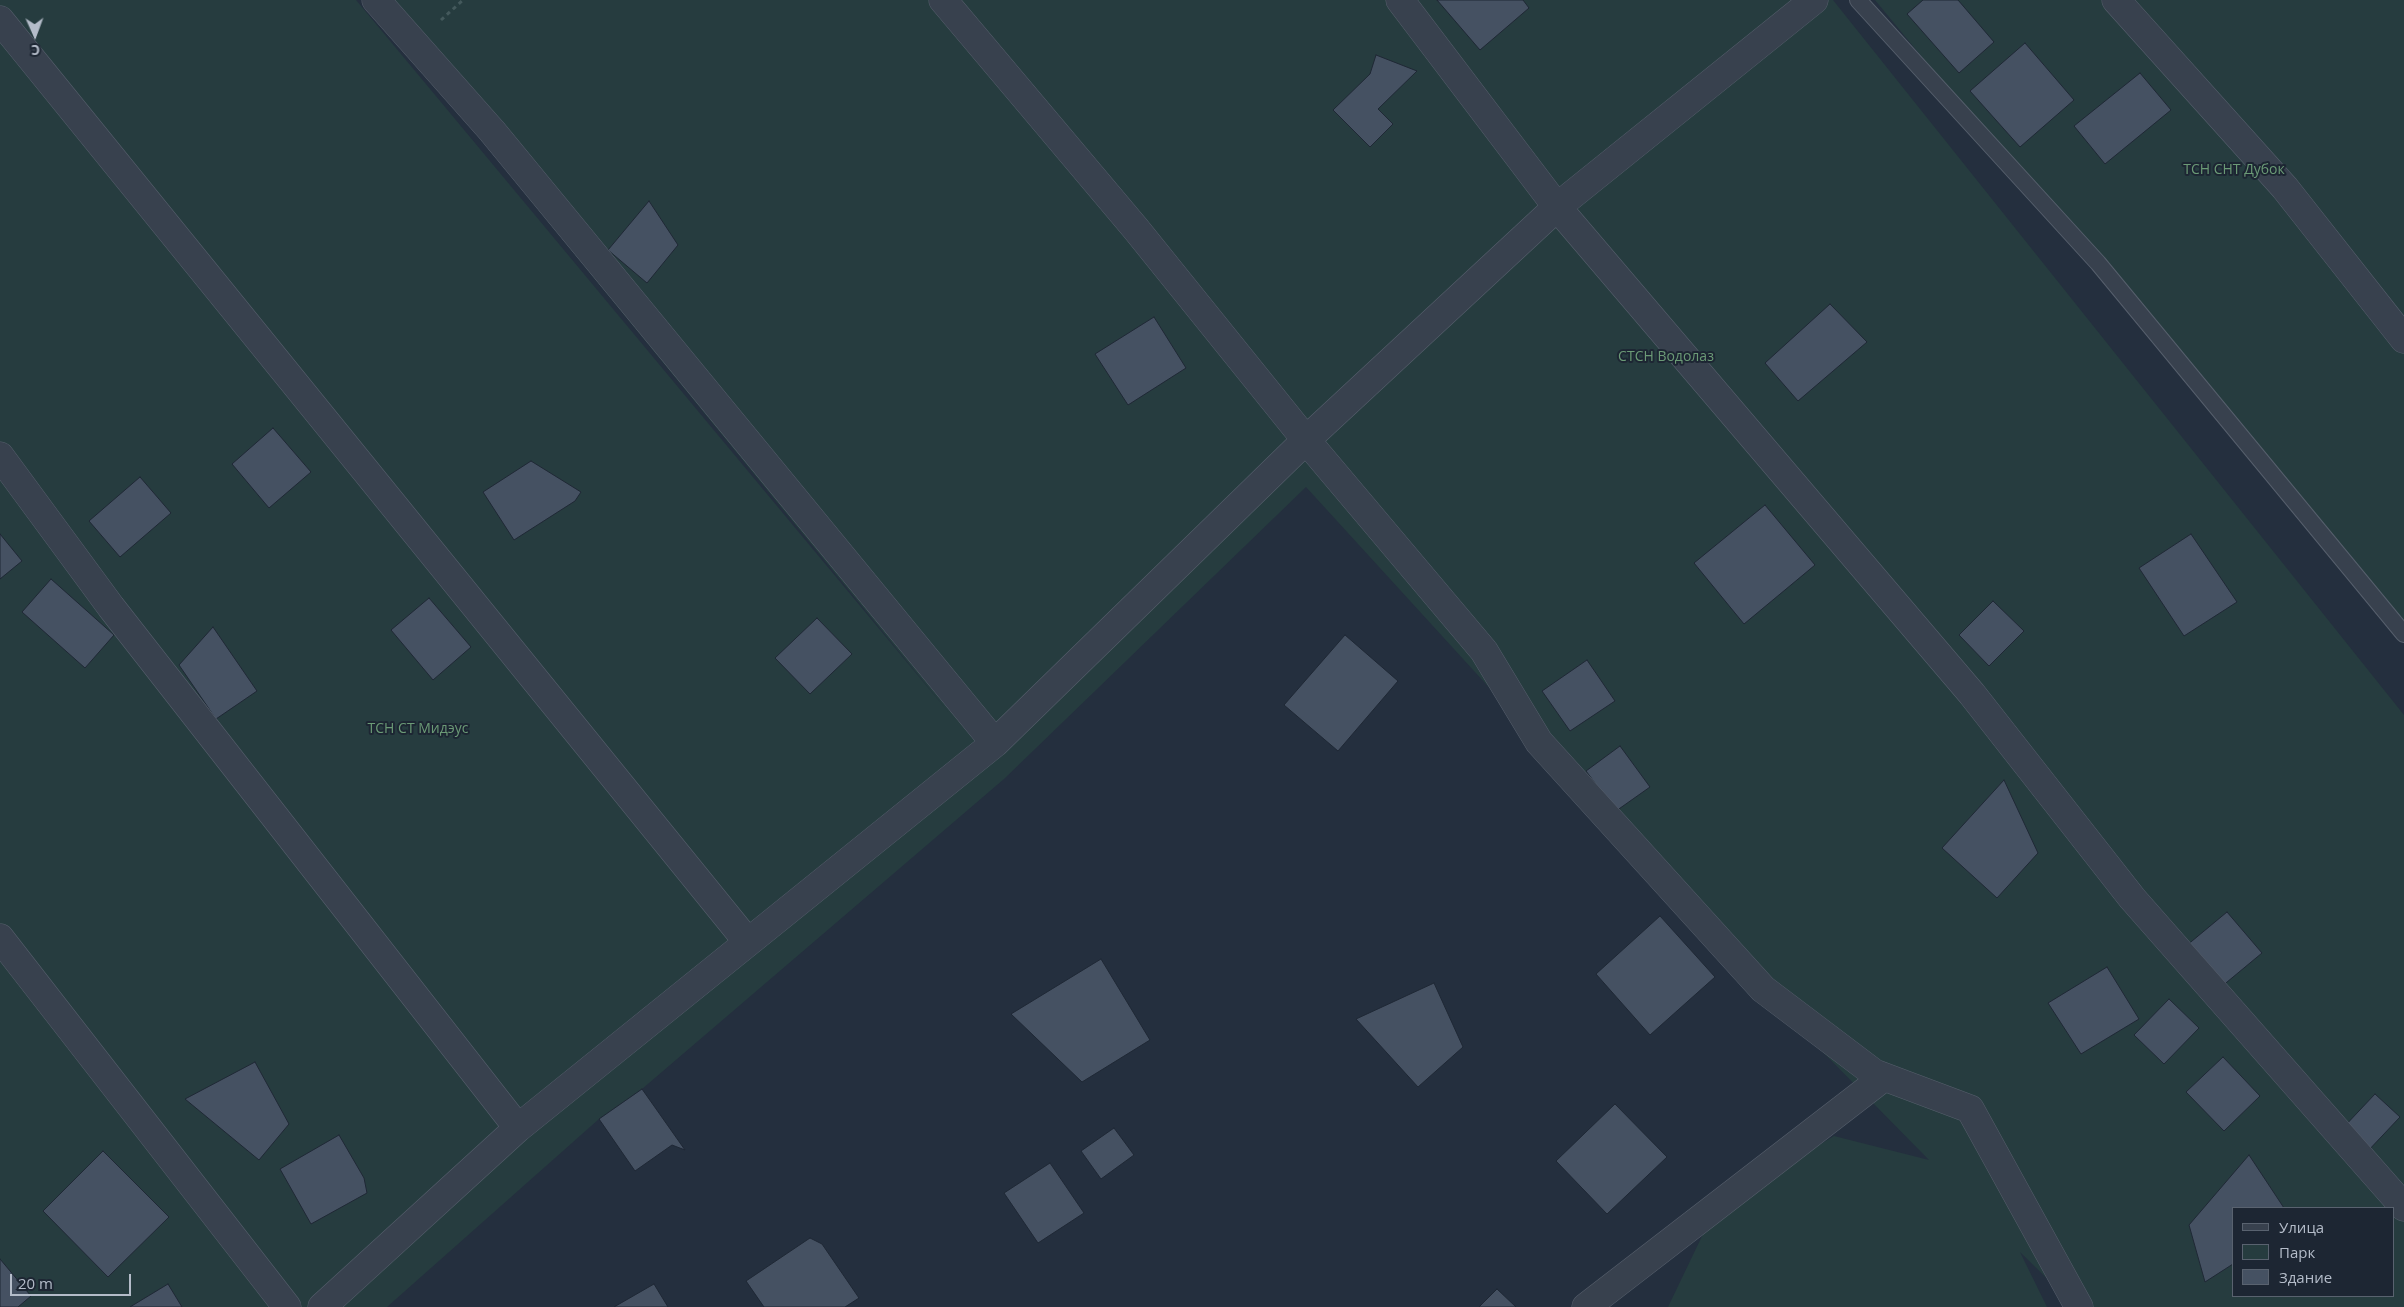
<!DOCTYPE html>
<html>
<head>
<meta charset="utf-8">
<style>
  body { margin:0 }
  #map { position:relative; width:2404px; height:1307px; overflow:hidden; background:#242f3e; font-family:"Open Sans",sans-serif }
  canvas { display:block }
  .legend { position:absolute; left:2232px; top:1207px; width:162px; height:90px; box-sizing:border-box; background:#1d2633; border:1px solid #59626f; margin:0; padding:6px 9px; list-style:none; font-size:15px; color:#b4bcc9 }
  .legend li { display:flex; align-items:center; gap:10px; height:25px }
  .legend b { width:25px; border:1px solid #59626f }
  .north { position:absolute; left:10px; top:10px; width:50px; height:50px; -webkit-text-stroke:4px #1d2633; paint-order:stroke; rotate:178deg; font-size:14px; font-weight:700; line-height:20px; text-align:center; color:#b4bcc9 }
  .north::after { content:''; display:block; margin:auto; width:18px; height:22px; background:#b4bcc9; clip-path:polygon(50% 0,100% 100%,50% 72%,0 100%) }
  .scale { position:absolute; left:10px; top:1274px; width:121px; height:22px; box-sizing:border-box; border:2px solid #b4bcc9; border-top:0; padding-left:6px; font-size:15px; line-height:18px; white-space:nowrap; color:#b4bcc9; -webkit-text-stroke:4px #1d2633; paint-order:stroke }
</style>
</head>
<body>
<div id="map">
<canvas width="2404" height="1307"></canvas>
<ul class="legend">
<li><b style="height:6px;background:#38414e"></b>Улица</li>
<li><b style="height:14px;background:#263c3f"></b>Парк</li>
<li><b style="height:14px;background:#455162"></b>Здание</li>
</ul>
<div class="north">С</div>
<div class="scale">20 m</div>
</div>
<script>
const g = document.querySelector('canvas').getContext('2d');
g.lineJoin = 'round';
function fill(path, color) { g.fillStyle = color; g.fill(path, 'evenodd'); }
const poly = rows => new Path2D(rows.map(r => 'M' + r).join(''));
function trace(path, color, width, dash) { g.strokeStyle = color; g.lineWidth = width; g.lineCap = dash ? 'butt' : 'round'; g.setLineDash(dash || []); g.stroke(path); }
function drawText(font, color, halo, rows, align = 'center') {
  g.font = font + ' "Open Sans",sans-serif'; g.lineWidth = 4; g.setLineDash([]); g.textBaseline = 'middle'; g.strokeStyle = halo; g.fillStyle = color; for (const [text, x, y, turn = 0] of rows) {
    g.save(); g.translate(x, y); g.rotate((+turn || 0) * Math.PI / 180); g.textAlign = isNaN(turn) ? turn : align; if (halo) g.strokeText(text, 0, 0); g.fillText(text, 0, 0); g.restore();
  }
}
fill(poly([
  [0,0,356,0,950,714,367,0,1833,0,2404,715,2404,1307,2076,1307,2020,1252,2047,1307,1668,1307,1716,1207,1834,1136,1929,1160,1812,1041,1306,487,1004,779,642,1089,599,1119,387,1307,0,1307],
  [2233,1208,2393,1208,2393,1296,2233,1296],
  [1875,0,2404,0,2404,642]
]), '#263c3f');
const building = poly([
  [1437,0,1523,0,1529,8,1480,50,1437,0],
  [1923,0,1958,0,1994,42,1959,73,1907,14,1923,0],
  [2025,43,2074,100,2020,147,1970,91,2025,43],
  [1376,55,1417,71,1378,109,1393,124,1370,147,1333,110,1370,74,1376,55],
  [2140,73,2171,110,2105,164,2074,126,2140,73],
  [649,201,678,245,647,283,608,250,649,201],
  [1830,304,1867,342,1798,401,1765,363,1830,304],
  [1154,317,1186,368,1128,405,1095,354,1154,317],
  [273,428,311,472,269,508,232,464,273,428],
  [531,461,581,492,575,501,514,540,483,492,531,461],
  [140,477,171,513,120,557,89,521,140,477],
  [1765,505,1815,565,1744,624,1694,563,1765,505],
  [0,534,22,561,0,579,0,534],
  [2191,534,2237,602,2184,636,2139,568,2191,534],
  [51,579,114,635,85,668,22,612,51,579],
  [429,598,471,647,433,680,391,630,429,598],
  [1993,601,2024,631,1989,666,1959,635,1993,601],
  [817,618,852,654,810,694,775,658,817,618],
  [213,627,257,691,216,719,179,665,213,627],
  [1345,635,1398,681,1338,751,1284,705,1345,635],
  [1587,660,1615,701,1570,731,1542,691,1587,660],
  [1620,746,1650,787,1616,811,1586,771,1620,746],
  [2004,780,2038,853,1997,898,1942,848,2004,780],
  [2227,912,2262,953,2215,992,2180,951,2227,912],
  [1660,916,1715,977,1650,1035,1596,974,1660,916],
  [1101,959,1150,1040,1082,1082,1011,1014,1101,959],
  [2107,967,2139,1019,2081,1054,2048,1003,2107,967],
  [1434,983,1463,1047,1418,1087,1356,1019,1434,983],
  [2169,999,2199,1028,2164,1064,2134,1035,2169,999],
  [2223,1057,2260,1096,2224,1131,2186,1092,2223,1057],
  [255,1062,289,1124,259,1160,185,1099,255,1062],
  [642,1089,685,1150,672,1145,635,1171,599,1119,642,1089],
  [2375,1094,2400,1117,2366,1153,2342,1129,2375,1094],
  [1615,1104,1667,1157,1607,1214,1556,1161,1615,1104],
  [1114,1128,1134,1155,1101,1179,1081,1151,1114,1128],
  [339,1135,364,1178,367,1193,311,1224,280,1169,339,1135],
  [103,1151,169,1217,108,1277,43,1211,103,1151],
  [2249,1155,2284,1208,2233,1208,2233,1264,2205,1282,2189,1225,2249,1155],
  [1050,1163,1084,1213,1038,1243,1004,1193,1050,1163],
  [810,1238,822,1244,859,1298,845,1307,764,1307,746,1281,810,1238],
  [0,1259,31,1296,18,1307,0,1307,0,1259],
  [168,1284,182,1307,130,1307,168,1284],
  [654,1284,668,1307,614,1307,654,1284],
  [1497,1289,1516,1307,1479,1307,1497,1289]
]);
fill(building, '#455162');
trace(building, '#1f2835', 1);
const service = poly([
  [1858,0,2098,263,2404,634]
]);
const minor = poly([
  [376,0,492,131,995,743],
  [943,0,1136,229,1306,440,1484,651,1539,742,1763,989,1874,1073,1970,1109,2079,1307],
  [1400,0,1557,207,1972,694,2132,898,2404,1207],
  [2116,0,2285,188,2404,339],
  [0,20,747,941],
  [0,456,111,607,518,1128],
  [0,938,287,1307],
  [322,1307,518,1128,995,743,1306,440,1557,207,1814,0],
  [1586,1307,1884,1077]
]);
trace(service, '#565f6c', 18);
trace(minor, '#565f6c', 29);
trace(poly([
  [441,20,463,0]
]), '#44595c', 3, [4, 4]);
trace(service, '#38414e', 16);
trace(minor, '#38414e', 28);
drawText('14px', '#6b9a76', '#1d2633', [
  ["ТСН СНТ Дубок",2234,170],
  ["СТСН Водолаз",1666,357],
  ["ТСН СТ Мидэус",418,729]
]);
</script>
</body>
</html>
